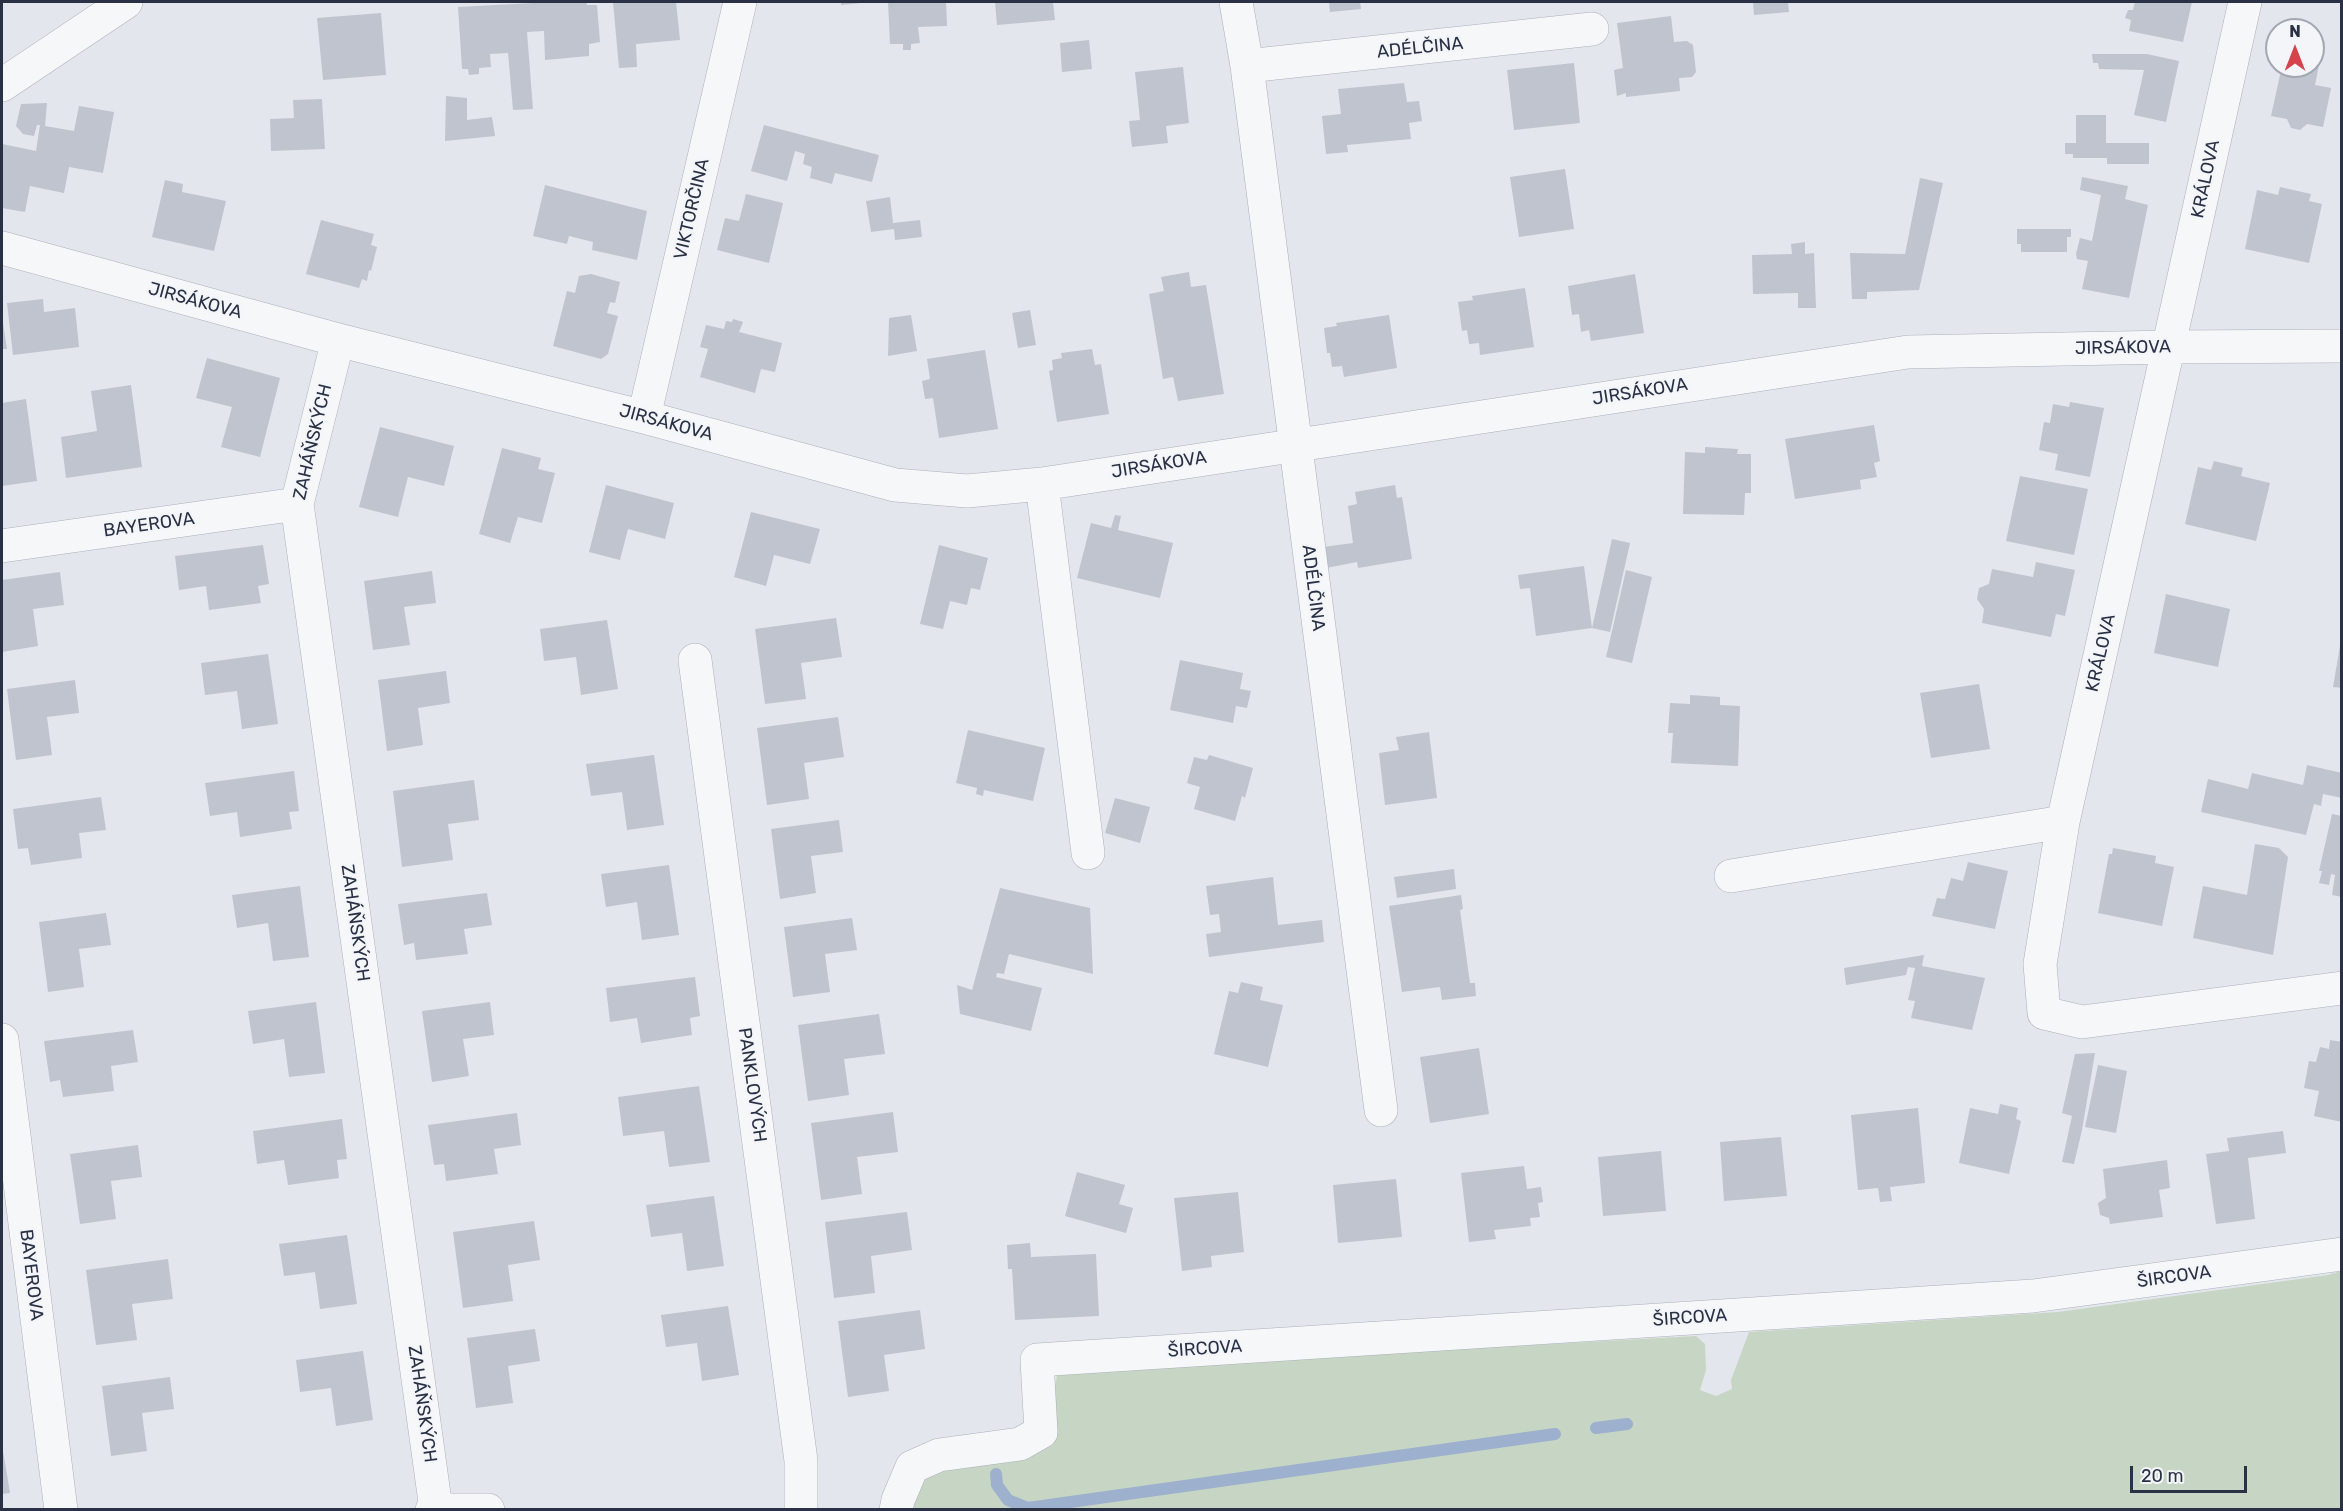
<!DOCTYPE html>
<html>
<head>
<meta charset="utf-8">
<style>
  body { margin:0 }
  #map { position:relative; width:2343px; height:1511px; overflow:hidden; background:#e3e6ec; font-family:Rubik,sans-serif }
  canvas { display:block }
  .frame { position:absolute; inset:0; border:3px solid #2a3145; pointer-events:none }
  .north { position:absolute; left:2265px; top:18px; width:60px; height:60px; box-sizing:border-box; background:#f3f5f9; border:2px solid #a3a7b1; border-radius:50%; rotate:0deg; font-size:16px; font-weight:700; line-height:24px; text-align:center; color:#2a3145 }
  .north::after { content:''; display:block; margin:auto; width:21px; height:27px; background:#d5444d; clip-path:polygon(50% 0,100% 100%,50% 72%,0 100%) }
  .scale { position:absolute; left:2130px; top:1466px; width:117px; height:27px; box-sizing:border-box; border:3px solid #2a3145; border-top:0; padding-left:8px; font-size:18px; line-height:21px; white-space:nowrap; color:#2a3145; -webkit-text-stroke:4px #f3f5f9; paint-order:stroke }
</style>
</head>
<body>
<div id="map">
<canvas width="2343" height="1511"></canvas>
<div class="frame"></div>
<div class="north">N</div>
<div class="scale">20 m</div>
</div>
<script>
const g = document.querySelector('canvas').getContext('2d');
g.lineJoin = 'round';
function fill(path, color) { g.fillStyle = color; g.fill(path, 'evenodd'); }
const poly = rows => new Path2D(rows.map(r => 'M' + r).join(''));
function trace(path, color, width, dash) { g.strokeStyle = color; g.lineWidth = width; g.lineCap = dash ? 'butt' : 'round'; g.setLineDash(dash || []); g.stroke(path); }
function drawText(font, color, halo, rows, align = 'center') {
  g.font = font + ' Rubik,sans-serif'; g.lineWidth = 4.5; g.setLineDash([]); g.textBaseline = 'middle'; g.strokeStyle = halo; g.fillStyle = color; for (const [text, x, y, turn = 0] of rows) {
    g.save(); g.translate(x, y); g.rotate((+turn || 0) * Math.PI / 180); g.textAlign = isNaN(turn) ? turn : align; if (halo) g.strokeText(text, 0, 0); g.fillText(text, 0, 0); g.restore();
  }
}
fill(poly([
  [2341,1271,2341,1509,908,1510,929,1467,1051,1414,1057,1375,1167,1365,1696,1336,1705,1344,1706,1370,1700,1390,1716,1396,1732,1389,1731,1380,1749,1332,2058,1312,2328,1275]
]), '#c7d6c4');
trace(poly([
  [1596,1428,1627,1424],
  [996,1474,997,1485,1008,1500,1028,1508,1555,1434]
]), '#9db0cd', 12);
fill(poly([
  [553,2,586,2,587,5,597,5,600,42,589,44,589,56,545,60,544,31,527,32,533,109,513,110,508,53,490,54,491,67,479,68,479,74,469,75,468,69,462,69,458,7],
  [613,2,676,2,680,40,636,44,637,67,619,68],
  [841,2,861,2,861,3,841,5],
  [888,2,946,2,947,26,918,27,920,43,911,44,911,50,903,50,903,44,890,44],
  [995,2,1053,2,1055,20,997,25],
  [1329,2,1360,2,1361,9,1330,12],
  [1753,2,1788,2,1789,12,1754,15],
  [2135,2,2192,2,2183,42,2129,31,2131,20,2125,18,2128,10,2133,10],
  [381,13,386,75,323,80,317,18],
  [1671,16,1674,42,1687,41,1693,45,1696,72,1692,77,1679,78,1680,91,1626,97,1626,93,1617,96,1614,70,1623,68,1617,23],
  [1089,40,1092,69,1062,72,1060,43],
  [2092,54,2147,54,2179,61,2166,122,2134,115,2144,70,2099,69,2098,63,2093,63],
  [1574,63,1580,123,1514,130,1507,70],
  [2313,64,2319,65,2315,85,2331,88,2323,127,2307,124,2300,130,2291,128,2287,119,2271,116,2282,66,2313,66],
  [1183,67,1189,123,1166,126,1168,143,1132,147,1129,121,1140,120,1135,72],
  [1404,83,1407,102,1419,101,1422,121,1409,123,1411,139,1347,145,1348,152,1326,154,1322,116,1341,114,1338,89],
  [446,96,467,98,467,120,492,117,495,136,445,141],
  [322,99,325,149,271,151,270,119,294,118,293,100],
  [47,103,45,126,74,131,79,106,114,112,103,173,69,167,64,193,30,186,25,212,2,208,2,144,36,151,40,125,37,125,34,136,23,134,16,126,21,104],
  [2076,115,2106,115,2106,143,2149,143,2149,164,2107,164,2107,158,2073,158,2073,154,2065,154,2065,143,2076,143],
  [764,125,879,155,872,182,835,173,832,184,810,178,812,167,803,164,805,154,795,151,787,181,751,171],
  [1565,169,1574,229,1519,237,1510,177],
  [2082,177,2128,186,2125,199,2148,205,2129,298,2082,289,2088,261,2077,259,2076,254,2080,238,2092,241,2101,195,2080,190],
  [1920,178,1943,183,1919,290,1867,292,1867,299,1852,299,1850,253,1905,254],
  [165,180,183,184,182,192,226,201,214,251,152,237],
  [545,185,647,211,637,260,592,250,593,242,569,236,567,244,533,236],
  [2280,187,2311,194,2309,201,2322,204,2309,263,2245,249,2257,190,2278,195],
  [746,194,783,203,769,263,717,250,725,218,739,221],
  [890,197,893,223,920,220,922,237,895,240,894,229,871,232,866,201],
  [321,220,374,234,371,245,377,247,371,271,369,270,367,281,362,279,359,288,306,274],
  [2017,229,2071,229,2071,237,2067,237,2067,252,2021,252,2021,244,2017,244],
  [1805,242,1805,254,1814,253,1816,308,1798,308,1798,293,1753,294,1752,255,1792,254,1791,244],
  [1189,272,1191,287,1206,285,1224,394,1178,401,1173,377,1163,379,1149,294,1164,291,1161,277],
  [591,274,620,282,615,303,610,302,607,313,618,316,608,354,601,359,553,346,567,291,575,293,579,276],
  [1635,274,1644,333,1591,341,1589,330,1581,332,1579,314,1572,315,1568,286],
  [1525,288,1534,347,1480,355,1479,343,1469,344,1467,330,1462,331,1458,302,1473,300,1472,296],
  [43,299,44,312,75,308,79,347,13,355,7,303],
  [1030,310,1036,345,1018,348,1012,313],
  [911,315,917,351,888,356,889,318],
  [1389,315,1397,368,1344,377,1342,366,1332,367,1330,353,1327,353,1324,328,1337,326,1336,323],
  [2,316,7,349,2,349],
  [733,319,743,322,739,332,782,343,775,372,761,369,755,393,700,377,708,349,700,347,706,325,724,329,726,321,732,322],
  [1092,349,1095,365,1101,364,1109,414,1057,422,1049,371,1053,370,1052,360,1062,358,1061,353],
  [985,350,998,429,939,438,933,398,925,399,922,381,930,379,927,359],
  [207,358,280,378,260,457,221,447,232,407,196,398],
  [131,385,142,467,66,478,61,437,97,431,91,391],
  [26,399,37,481,2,486,2,403],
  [2070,402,2104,408,2090,477,2055,470,2058,454,2039,450,2044,422,2050,423,2053,404,2069,407],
  [1874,425,1880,461,1874,463,1877,477,1860,480,1861,489,1795,499,1785,439],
  [380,427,454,446,444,486,408,477,398,517,359,507],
  [1705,447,1738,449,1737,454,1751,454,1751,493,1745,493,1744,515,1683,514,1685,452,1705,453],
  [502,448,541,458,538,469,555,473,542,523,518,517,510,543,479,534],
  [2214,461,2243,468,2241,476,2270,483,2256,541,2185,524,2198,467,2211,470],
  [2020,476,2088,489,2074,555,2006,541],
  [606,485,674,503,665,539,628,529,620,560,589,552],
  [1395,485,1397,498,1402,497,1412,559,1358,568,1357,562,1326,568,1323,547,1353,543,1348,506,1357,504,1355,492],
  [751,512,820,529,810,564,774,555,766,586,734,577],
  [1115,515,1121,516,1118,530,1173,543,1160,598,1077,578,1091,523,1111,528],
  [1612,539,1630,543,1610,632,1592,628],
  [263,545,269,584,258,586,261,603,209,610,206,586,179,590,175,556],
  [939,545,988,558,980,590,971,588,967,605,950,601,943,629,920,624],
  [2036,562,2075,570,2065,616,2056,614,2051,637,1982,623,1984,609,1977,599,1979,588,1989,584,1992,569,2033,577],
  [1584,566,1592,628,1536,636,1530,588,1520,589,1518,575],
  [1626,570,1652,577,1632,663,1606,657],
  [432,571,436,603,404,607,410,645,373,650,364,581],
  [60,572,64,605,33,609,38,646,2,652,2,580],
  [2166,594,2230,609,2218,667,2154,653],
  [836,618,842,657,801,663,806,699,765,704,755,629],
  [607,620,618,689,581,695,576,657,544,661,540,629],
  [2340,646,2342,646,2342,688,2333,687],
  [268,654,278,724,242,729,237,691,205,695,201,663],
  [1180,660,1243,673,1240,689,1251,691,1247,708,1236,706,1233,723,1170,710],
  [446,671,450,703,418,708,423,745,387,751,378,680],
  [75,680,79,713,47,717,52,755,16,760,7,689],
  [1979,684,1990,749,1931,758,1920,693],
  [1690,695,1720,697,1720,705,1740,706,1738,766,1671,763,1673,733,1668,733,1670,703,1690,704],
  [838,717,844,757,804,763,809,799,767,805,757,728],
  [968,730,1045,748,1033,801,984,790,983,796,976,794,977,788,956,783],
  [1429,732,1437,798,1385,805,1379,753,1399,750,1396,737],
  [654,755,664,825,627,830,622,792,591,796,586,764],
  [1209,755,1253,768,1245,798,1242,796,1235,821,1194,809,1200,787,1187,783,1194,757,1207,760],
  [2307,765,2342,773,2342,798,2323,794,2321,806,2314,804,2306,835,2201,812,2208,779,2248,789,2252,773,2303,785],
  [294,771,299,811,289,812,292,829,240,837,237,812,210,816,205,783],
  [474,780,479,820,448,824,453,860,402,867,393,791],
  [101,797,106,830,79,833,82,858,31,865,28,848,18,849,13,809],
  [1115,798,1150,807,1140,843,1105,833],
  [2332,814,2342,816,2342,897,2332,895,2335,875,2331,874,2329,885,2319,883,2322,871,2319,871],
  [839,820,843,852,811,856,816,893,780,899,771,829],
  [2255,844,2279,848,2288,857,2273,955,2193,938,2203,886,2247,895],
  [2113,848,2156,856,2155,863,2174,867,2162,926,2098,913,2109,854,2112,854],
  [1968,862,2008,871,1995,929,1932,916,1937,898,1945,899,1951,878,1963,881],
  [669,865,679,935,642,940,637,902,606,907,601,874],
  [1454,869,1456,889,1397,898,1394,877],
  [1273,877,1278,925,1322,920,1324,942,1209,957,1206,934,1221,932,1219,914,1210,915,1206,886],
  [300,886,309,957,273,961,268,923,237,928,232,895],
  [1000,888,1090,908,1093,974,1009,954,1004,974,997,973,996,977,1042,988,1031,1031,960,1014,957,985,972,990],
  [487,893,492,925,464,929,468,954,416,960,414,943,404,945,398,904],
  [1461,895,1463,909,1460,910,1470,983,1475,983,1476,996,1442,1000,1440,987,1402,992,1389,906],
  [106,913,111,945,79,949,84,987,48,992,39,922],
  [852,918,857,950,825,954,830,992,793,997,784,927],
  [1924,955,1922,966,1985,978,1972,1030,1911,1018,1915,1001,1908,1000,1915,968,1908,967,1906,975,1846,985,1844,968],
  [695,977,700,1016,690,1018,692,1035,641,1043,637,1018,610,1022,606,988],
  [1241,982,1263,987,1260,1000,1283,1005,1268,1067,1214,1054,1229,991,1238,993],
  [316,1002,325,1073,289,1077,284,1039,253,1044,248,1011],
  [490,1002,494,1035,463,1039,469,1076,432,1082,422,1011],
  [879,1014,885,1054,844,1059,849,1095,808,1101,798,1025],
  [133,1030,138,1062,111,1066,114,1091,63,1097,60,1080,50,1082,44,1041],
  [2330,1040,2342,1042,2342,1122,2314,1116,2319,1091,2304,1088,2309,1061,2316,1062,2320,1047,2329,1049],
  [1479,1048,1489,1114,1430,1123,1420,1057],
  [2095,1053,2082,1130,2074,1164,2062,1162,2072,1116,2062,1113,2075,1054],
  [2098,1065,2127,1071,2116,1133,2085,1127],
  [699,1086,710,1162,669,1167,664,1131,623,1136,618,1097],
  [2000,1104,2018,1108,2016,1119,2021,1121,2009,1174,1959,1163,1970,1108,1998,1114],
  [1918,1108,1925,1183,1890,1187,1892,1201,1880,1202,1878,1188,1858,1190,1851,1115],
  [893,1112,898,1152,857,1157,862,1194,821,1200,811,1123],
  [517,1113,521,1145,494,1149,498,1174,446,1181,444,1164,434,1165,428,1125],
  [342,1119,347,1159,337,1160,339,1178,288,1185,284,1160,257,1164,253,1131],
  [2283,1131,2286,1153,2248,1158,2255,1219,2216,1224,2206,1154,2229,1151,2227,1138],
  [1781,1137,1787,1196,1724,1201,1720,1142],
  [138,1145,142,1177,111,1181,116,1219,80,1224,70,1154],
  [1661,1151,1666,1211,1603,1216,1598,1157],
  [2167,1160,2170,1188,2159,1190,2163,1217,2110,1224,2109,1218,2100,1215,2098,1203,2106,1198,2103,1169],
  [1524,1166,1527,1189,1541,1187,1543,1202,1538,1203,1540,1217,1530,1218,1531,1226,1494,1230,1496,1239,1469,1242,1461,1173],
  [1077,1172,1125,1185,1119,1204,1133,1208,1126,1233,1065,1216],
  [1396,1179,1402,1237,1338,1243,1333,1185],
  [1238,1192,1244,1252,1211,1256,1212,1267,1182,1271,1174,1198],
  [714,1196,724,1266,687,1271,682,1233,651,1237,646,1205],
  [907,1212,912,1250,871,1256,875,1293,834,1298,825,1222],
  [534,1221,540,1260,508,1265,513,1301,463,1308,453,1232],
  [347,1235,357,1304,320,1309,315,1272,284,1276,279,1244],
  [1030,1243,1031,1257,1096,1254,1099,1316,1015,1320,1012,1269,1008,1269,1007,1245],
  [168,1259,173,1299,132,1304,137,1340,96,1345,86,1270],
  [728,1306,739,1375,702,1381,697,1343,666,1347,661,1315],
  [920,1310,925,1349,884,1355,889,1391,848,1397,838,1321],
  [535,1329,540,1361,508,1366,513,1403,476,1408,467,1338],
  [363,1351,373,1420,336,1426,331,1388,300,1392,296,1360],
  [170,1377,174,1409,142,1413,147,1451,111,1456,102,1386],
  [2,1445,10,1493,2,1494]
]), '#c0c4cf');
const minor = poly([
  [1236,2,1247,66,1381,1110],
  [2245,2,2063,822,2040,964,2044,1013,2082,1022,2342,988],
  [1247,66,1592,29],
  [2,85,126,2],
  [2,248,338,340,644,417,895,485,967,491,1042,484,1908,352,2170,347,2342,346],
  [338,340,297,504,436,1509],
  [644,417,740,2],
  [1042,484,1088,853],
  [2,546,297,504],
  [695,660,801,1461,801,1510],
  [1731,876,2063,822],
  [2,1040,61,1510],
  [432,1510,488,1510],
  [896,1510,898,1500,912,1467,939,1455,1020,1444,1041,1432,1037,1360,2033,1296,2342,1254]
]);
trace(minor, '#acb0ba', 34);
trace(minor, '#f6f7f9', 33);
drawText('18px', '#2a3145', '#f3f5f9', [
  ["ADÉLČINA",1420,48,-6],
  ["KRÁLOVA",2206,179,-78],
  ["VIKTORČINA",692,209,-77],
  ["JIRSÁKOVA",195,301,15],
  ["JIRSÁKOVA",2123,348,-1],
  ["JIRSÁKOVA",1640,392,-9],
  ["JIRSÁKOVA",666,423,15],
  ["ZAHÁŇSKÝCH",313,442,-77],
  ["JIRSÁKOVA",1159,465,-9],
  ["BAYEROVA",149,525,-8],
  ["ADÉLČINA",1313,588,83],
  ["KRÁLOVA",2101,653,-77],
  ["ZAHÁŇSKÝCH",355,923,82],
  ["PANKLOVÝCH",752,1085,82],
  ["BAYEROVA",31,1275,83],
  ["ŠIRCOVA",2174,1277,-8],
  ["ŠIRCOVA",1690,1318,-4],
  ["ŠIRCOVA",1205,1349,-4],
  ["ZAHÁŇSKÝCH",422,1404,82]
]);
</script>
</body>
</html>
